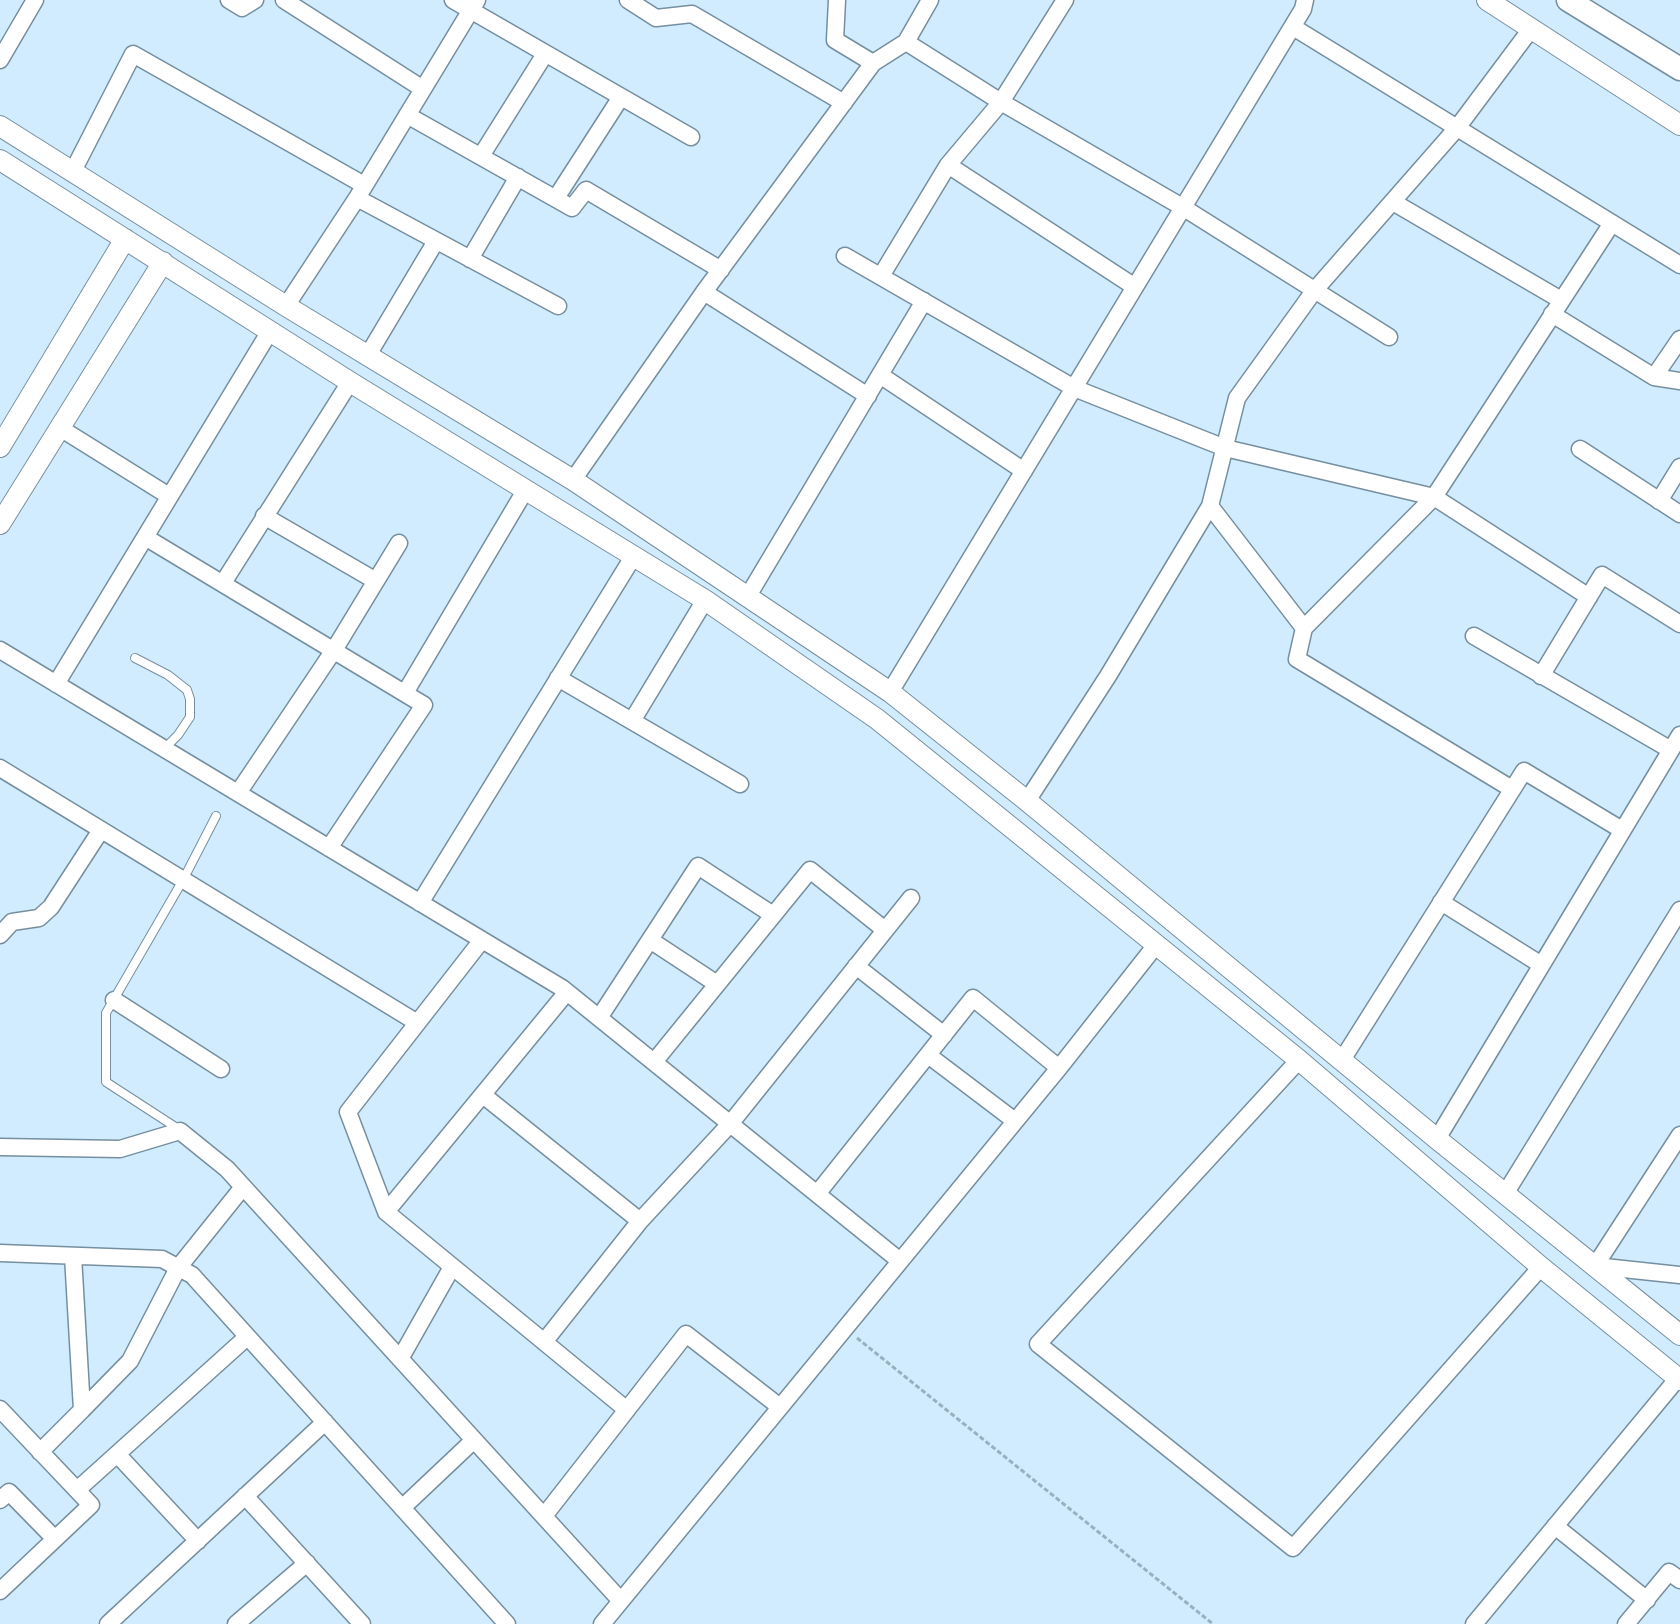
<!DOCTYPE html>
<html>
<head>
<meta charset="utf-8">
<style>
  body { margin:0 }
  canvas { display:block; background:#d0ecfe }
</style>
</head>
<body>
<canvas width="1680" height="1624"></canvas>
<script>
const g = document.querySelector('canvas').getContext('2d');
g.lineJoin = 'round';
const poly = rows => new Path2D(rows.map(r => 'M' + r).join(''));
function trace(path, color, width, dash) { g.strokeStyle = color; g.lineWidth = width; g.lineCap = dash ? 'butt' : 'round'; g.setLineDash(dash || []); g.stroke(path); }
const service = poly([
  [135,658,168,675,187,690,190,699,190,717,178,735,164,749],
  [180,1130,106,1082,106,1013,183,880,216,816]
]);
const minor = poly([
  [229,0,242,8,255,0],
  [284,0,423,89],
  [453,0,691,137],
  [628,0,656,18,692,14,844,103],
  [837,0,835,40,873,63,906,42,1001,102,1184,208,1389,337],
  [1293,27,1680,265],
  [906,42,930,0],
  [0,60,35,0],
  [407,115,572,208,586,190,721,270],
  [481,156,545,54],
  [948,165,1135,287],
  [72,173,133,54,364,185],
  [357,198,558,306],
  [556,198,621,97],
  [1393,202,1561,300],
  [845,256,1074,388,1225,448,1434,497,1589,597],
  [470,259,518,177],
  [881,276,948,165,1001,102,1065,0],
  [704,292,868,396],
  [286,306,357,198,477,0],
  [1552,314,1654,377,1680,381],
  [368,355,436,241],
  [880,375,1024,471],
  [1654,377,1680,339],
  [60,428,169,496],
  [1580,449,1680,514],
  [573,480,704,292,873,63],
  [1659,501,1680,467],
  [1210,506,1304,628],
  [264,516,376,581],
  [145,537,424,705,329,848],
  [223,583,350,382],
  [748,596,924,301],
  [1474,636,1671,750],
  [0,650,562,988,900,1261],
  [1541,676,1602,575,1680,624],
  [558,678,740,784],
  [56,684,270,331],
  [890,692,1303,9,1305,0],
  [405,693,526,489],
  [632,721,705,600],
  [0,768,416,1022],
  [1512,789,1297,659,1304,628,1434,497,1612,223],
  [238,793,334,650,399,543],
  [1027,801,1108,676,1210,506,1237,398,1314,291,1457,128,1531,29],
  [1441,902,1540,964],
  [420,903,633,557],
  [0,935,12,922,39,918,51,907,101,830],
  [482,940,348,1112,386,1212,627,1410],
  [650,940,717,984],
  [856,966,944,1035],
  [114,1000,221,1069],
  [599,1018,698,866,773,915],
  [928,1055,1015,1121],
  [1299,1060,1038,1344,1293,1548,1541,1267],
  [1342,1060,1524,771,1622,830],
  [654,1062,810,870,885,930],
  [483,1095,640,1221],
  [1680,1135,1595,1266,1680,1275],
  [1437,1139,1680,735],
  [0,1147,120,1149,180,1131,227,1169,621,1601],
  [817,1194,973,998,1059,1068],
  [1505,1194,1680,910],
  [386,1212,567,992],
  [0,1253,162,1259,192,1275,507,1624],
  [544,1342,640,1221,730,1124,911,898],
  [400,1359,452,1267],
  [0,1409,91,1505,0,1591],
  [82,1410,130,1361,178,1268,243,1187],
  [40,1452,82,1410,73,1256],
  [117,1454,198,1541],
  [77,1490,247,1337],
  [245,1496,362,1624],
  [0,1500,9,1492,55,1539],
  [402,1508,474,1440],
  [544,1516,686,1334,780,1407],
  [1555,1526,1647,1600],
  [108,1624,325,1422],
  [236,1624,307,1563],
  [602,1624,1059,1068,1156,945],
  [1474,1624,1678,1378],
  [1626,1624,1669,1572,1680,1580]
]);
const tertiary = poly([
  [1487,0,1680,125],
  [0,126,286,306,573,480,890,692,1027,801,1437,1139,1680,1335],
  [0,160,350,382,705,600,877,719,1299,1060,1541,1267,1680,1380],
  [0,447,125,239],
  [0,524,163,262]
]);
const secondary = poly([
  [1568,0,1680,69]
]);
trace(service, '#758fa0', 10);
trace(minor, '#758fa0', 19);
trace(tertiary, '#758fa0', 22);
trace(secondary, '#758fa0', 25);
trace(poly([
  [857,1338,1213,1624]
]), '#9ab0bf', 3, [5, 2.5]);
trace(service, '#fff', 8);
trace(minor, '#fff', 16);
trace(tertiary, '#fff', 20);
trace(secondary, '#fff', 22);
</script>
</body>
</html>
